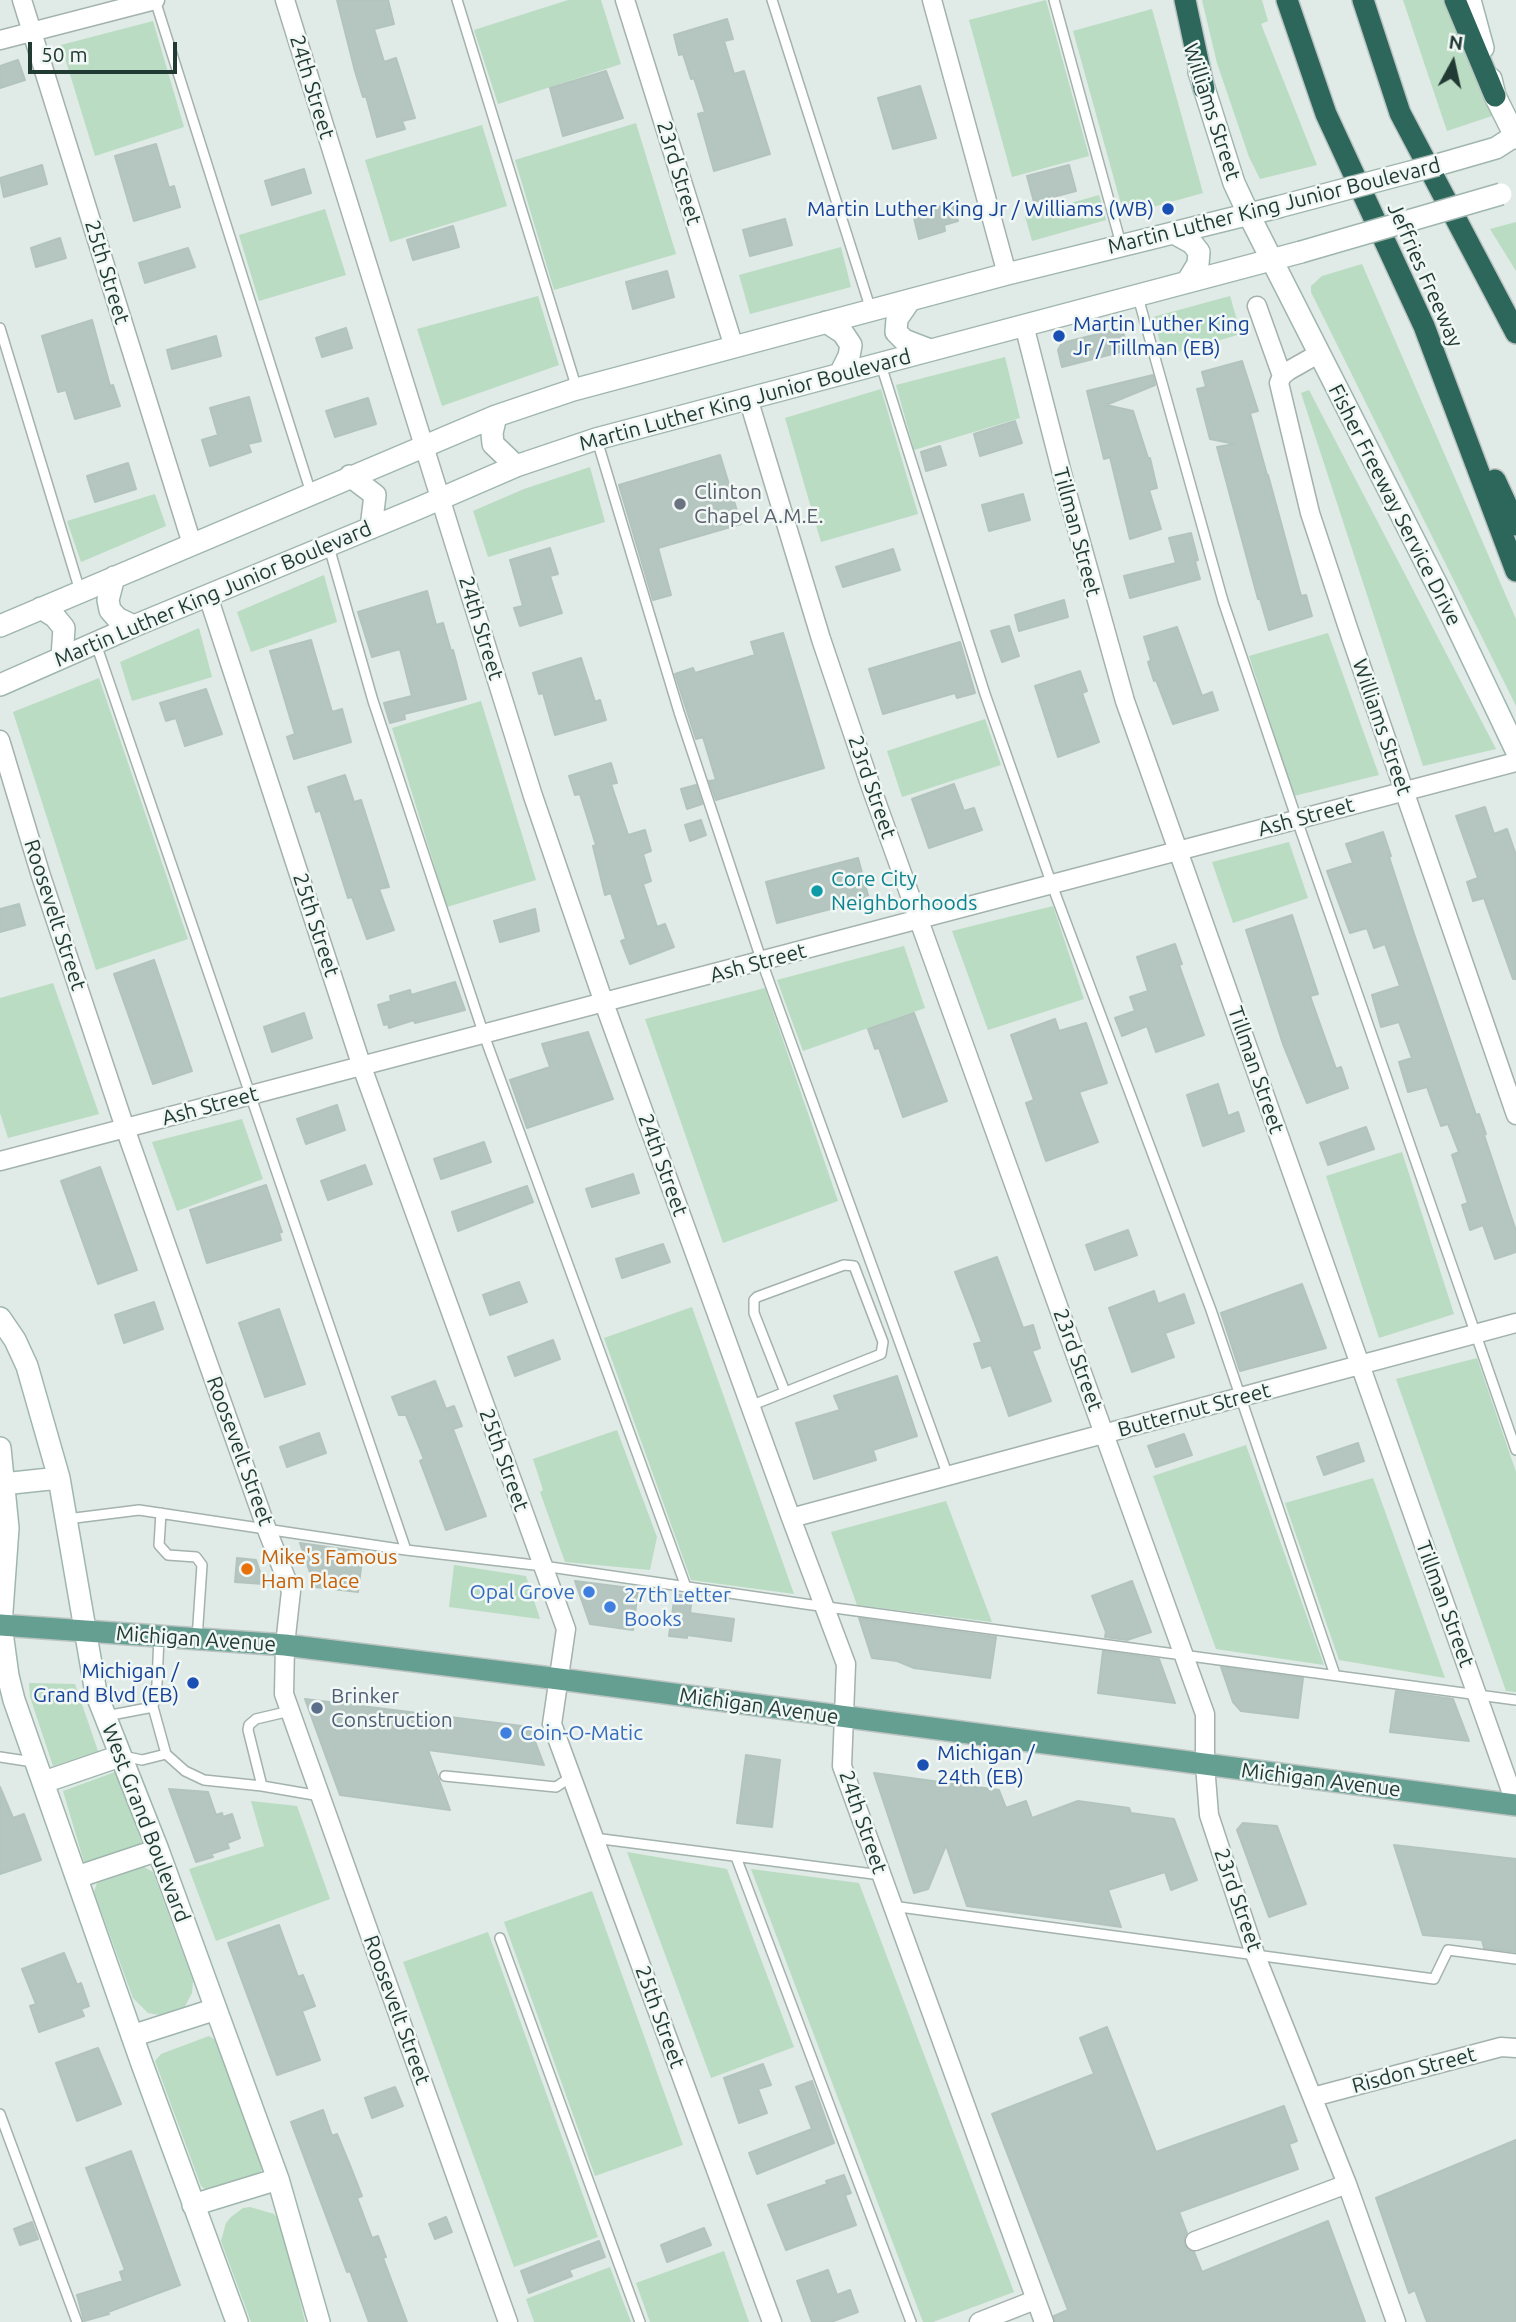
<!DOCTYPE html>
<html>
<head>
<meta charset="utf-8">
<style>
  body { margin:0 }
  #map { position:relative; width:1516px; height:2322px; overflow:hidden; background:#e0eae6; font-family:Ubuntu,sans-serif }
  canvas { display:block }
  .north { position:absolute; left:1418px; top:28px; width:70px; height:70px; -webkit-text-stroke:5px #f0f7f4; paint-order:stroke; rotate:8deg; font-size:19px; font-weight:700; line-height:28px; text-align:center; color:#213a34 }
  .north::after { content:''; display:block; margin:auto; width:24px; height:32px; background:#213a34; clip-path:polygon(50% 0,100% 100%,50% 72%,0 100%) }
  .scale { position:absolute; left:28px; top:42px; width:149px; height:32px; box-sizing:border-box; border:4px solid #213a34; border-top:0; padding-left:9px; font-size:21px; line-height:24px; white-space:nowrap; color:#213a34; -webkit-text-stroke:5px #f0f7f4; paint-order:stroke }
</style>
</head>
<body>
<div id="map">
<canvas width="1516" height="2322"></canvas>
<div class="north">N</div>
<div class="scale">50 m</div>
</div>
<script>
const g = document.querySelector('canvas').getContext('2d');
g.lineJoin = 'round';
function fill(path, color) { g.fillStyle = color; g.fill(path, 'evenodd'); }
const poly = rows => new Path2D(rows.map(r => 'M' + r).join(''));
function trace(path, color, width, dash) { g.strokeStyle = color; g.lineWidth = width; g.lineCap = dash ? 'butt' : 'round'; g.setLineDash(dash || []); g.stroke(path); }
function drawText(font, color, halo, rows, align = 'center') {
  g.font = font + ' Ubuntu,sans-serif'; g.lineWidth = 5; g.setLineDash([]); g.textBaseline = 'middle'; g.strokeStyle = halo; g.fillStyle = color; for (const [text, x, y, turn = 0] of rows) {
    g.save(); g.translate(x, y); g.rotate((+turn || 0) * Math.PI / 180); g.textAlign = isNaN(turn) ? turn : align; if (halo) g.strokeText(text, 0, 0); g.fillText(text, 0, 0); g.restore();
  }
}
fill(poly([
  [568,0,601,0,621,64,498,104,474,30],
  [1046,0,1089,156,1012,177,969,20],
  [1202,0,1262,0,1268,21,1261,24,1317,165,1260,179,1249,157,1217,63],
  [1403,0,1450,0,1478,69,1492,116,1447,131],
  [1152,9,1203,193,1124,215,1073,31],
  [153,21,184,127,95,156,61,45],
  [636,123,676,254,554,290,515,160],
  [482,125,507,206,390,242,365,160],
  [1099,195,1106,220,1032,241,1025,216],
  [325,209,346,275,259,301,239,235],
  [1516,222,1516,271,1490,229],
  [841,247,851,287,750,314,739,275],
  [1362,264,1516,619,1516,706,1311,292,1311,286,1322,276],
  [538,296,559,365,442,406,417,329],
  [1230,296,1241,334,1164,356,1153,317],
  [1005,357,1020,418,914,450,896,385],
  [881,389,918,514,821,542,785,418],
  [1309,390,1496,749,1423,766,1301,393],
  [590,467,605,522,488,557,473,511,524,489],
  [155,494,166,526,81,562,67,521],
  [324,575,337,622,251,652,237,612],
  [199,628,212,677,132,701,120,662],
  [1328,633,1379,775,1294,796,1249,656],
  [99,678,188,939,96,970,13,712],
  [481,701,536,880,447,907,392,728],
  [985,719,1001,765,902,797,887,751],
  [1289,842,1308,898,1233,923,1212,862],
  [1053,906,1084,999,988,1030,952,931],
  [904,946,925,1008,803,1051,777,980],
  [53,983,99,1114,8,1138,0,1113,0,998],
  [765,988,838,1201,723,1243,645,1019],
  [242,1119,263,1179,177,1211,152,1142],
  [1402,1152,1454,1314,1379,1338,1326,1176],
  [692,1307,794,1594,691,1580,604,1338],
  [1477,1358,1516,1472,1516,1692,1506,1691,1396,1379],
  [617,1430,657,1537,650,1570,565,1562,540,1492,543,1490,533,1459],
  [1246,1445,1324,1665,1216,1649,1153,1476],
  [1373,1478,1445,1678,1339,1660,1285,1503],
  [946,1501,992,1622,857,1605,831,1532],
  [454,1565,526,1576,540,1619,449,1607],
  [29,1683,75,1684,98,1751,53,1766,30,1697],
  [115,1772,117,1774,143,1846,87,1866,84,1862,63,1791],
  [251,1801,297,1806,330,1899,216,1941,189,1869,264,1846],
  [627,1852,727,1869,794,2047,711,2078],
  [144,1867,153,1872,193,1981,192,1993,184,2008,180,2011,166,2016,148,2013,133,1998,94,1892,97,1883],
  [751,1869,859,1883,1014,2292,933,2322,923,2322],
  [592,1891,683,2145,595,2176,504,1922],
  [488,1932,598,2237,514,2267,403,1962],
  [209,2036,215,2040,263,2168,259,2174,209,2192,201,2186,155,2061,161,2054],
  [250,2207,274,2214,282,2224,305,2322,251,2322,221,2241,226,2223,231,2217,243,2208],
  [724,2251,749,2322,650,2322,636,2283],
  [610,2267,631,2322,534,2322,526,2299]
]), '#b9dcc2');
const building = poly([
  [337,0,388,0,394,24,374,29,384,62,396,58,415,118,402,121,405,129,377,137,366,96,363,97,355,71,337,0],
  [727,19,733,39,724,41,734,74,744,71,770,154,714,171,698,114,705,112,694,78,691,79,683,54,679,55,674,35,727,19],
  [18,60,25,80,0,88,0,66,18,60],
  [606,71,623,118,563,136,550,88,606,71],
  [920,86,936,138,893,149,878,98,920,86],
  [156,144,169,188,174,186,180,207,134,221,115,156,156,144],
  [42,165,47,184,4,197,0,178,42,165],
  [1069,165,1076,191,1034,202,1027,176,1069,165],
  [304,169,311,193,272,205,265,181,304,169],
  [953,203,958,221,944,225,945,231,919,239,913,214,953,203],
  [785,219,792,245,750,256,743,230,785,219],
  [453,226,459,247,413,260,407,240,453,226],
  [60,238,66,258,36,267,31,248,60,238],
  [188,248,195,267,145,283,139,263,188,248],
  [667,271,674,297,633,309,626,282,667,271],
  [92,320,110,386,113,385,120,406,75,419,66,390,58,392,42,336,92,320],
  [346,328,352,348,322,357,316,338,346,328],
  [1122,328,1128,350,1062,367,1058,350,1062,343,1122,328],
  [216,336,221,356,172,369,167,350,216,336],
  [1242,361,1258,411,1250,413,1267,475,1268,475,1301,596,1306,595,1312,616,1269,630,1260,599,1258,599,1217,447,1235,444,1210,439,1197,389,1206,387,1202,372,1242,361],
  [1153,375,1155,385,1106,405,1133,411,1148,458,1150,458,1157,488,1149,490,1161,529,1130,539,1110,457,1104,459,1087,391,1153,375],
  [249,397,261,441,248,444,251,452,210,466,202,440,218,435,210,408,249,397],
  [368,398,376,424,335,437,326,411,368,398],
  [1015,421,1022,443,980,456,974,434,1015,421],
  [940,446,946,465,926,471,921,452,940,446],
  [720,455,741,524,658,548,671,595,653,600,619,485,720,455],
  [128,463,136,489,95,502,87,476,128,463],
  [1023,494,1030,520,989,531,982,505,1023,494],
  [1191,533,1198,560,1195,561,1200,579,1130,598,1124,576,1176,563,1169,538,1191,533],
  [550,548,558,574,550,576,562,613,520,626,514,608,523,606,510,560,550,548],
  [893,549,900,570,843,587,836,567,893,549],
  [427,591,436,625,443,623,451,651,453,650,466,699,404,714,405,719,390,723,384,703,412,696,400,649,372,657,358,612,427,591],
  [1064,600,1068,617,1019,631,1015,615,1064,600],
  [1009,626,1019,656,1002,662,991,631,1009,626],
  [1177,627,1202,696,1212,692,1218,710,1173,724,1156,680,1154,681,1148,662,1151,660,1144,637,1177,627],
  [783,633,824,768,716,800,709,781,716,780,703,737,696,739,675,674,693,668,695,673,755,655,751,642,783,633],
  [311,640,332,712,342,709,351,742,294,759,287,737,295,734,270,651,311,640],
  [960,642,975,693,957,698,955,693,883,714,869,669,960,642],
  [581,658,595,702,600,700,606,720,555,735,543,693,539,694,533,673,581,658],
  [1080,671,1087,691,1082,693,1099,742,1058,757,1035,686,1080,671],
  [206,689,222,734,185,746,176,718,166,721,160,703,206,689],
  [611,763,617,783,611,784,628,835,645,830,651,851,643,854,651,881,643,884,657,927,665,924,674,947,630,964,621,941,626,939,611,893,605,895,593,846,596,845,580,794,575,795,569,776,611,763],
  [345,775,354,802,361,800,389,887,379,889,394,930,367,939,352,897,348,898,320,810,316,812,308,787,345,775],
  [954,784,964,811,974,808,982,830,929,848,912,799,954,784],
  [696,785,702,804,687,809,681,789,696,785],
  [1485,807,1494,834,1507,829,1516,855,1516,979,1513,979,1484,898,1473,901,1467,882,1478,878,1456,816,1485,807],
  [701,820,706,835,690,841,685,825,701,820],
  [1383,832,1391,856,1389,857,1414,934,1476,1115,1479,1114,1486,1134,1484,1135,1516,1231,1516,1252,1495,1259,1483,1225,1470,1230,1462,1205,1468,1203,1452,1155,1459,1152,1448,1124,1441,1126,1427,1087,1408,1092,1399,1062,1412,1058,1399,1022,1381,1027,1372,995,1400,986,1385,944,1374,948,1367,928,1350,933,1327,871,1353,863,1346,844,1383,832],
  [858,858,869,899,777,923,766,882,858,858],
  [19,904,25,925,0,932,0,909,19,904],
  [535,909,539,931,500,942,494,921,535,909],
  [1292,915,1318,994,1310,996,1336,1069,1341,1067,1348,1088,1307,1103,1283,1044,1246,930,1292,915],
  [1175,944,1182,964,1179,965,1204,1035,1156,1052,1147,1026,1122,1036,1115,1018,1135,1011,1130,997,1148,991,1137,957,1175,944],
  [154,960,192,1071,153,1084,114,974,154,960],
  [455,982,465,1010,415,1023,414,1020,389,1028,388,1024,384,1025,378,1005,391,1001,390,996,410,990,411,995,455,982],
  [304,1013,312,1038,272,1052,264,1027,304,1013],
  [914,1013,947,1101,903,1117,879,1048,875,1049,868,1029,914,1013],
  [1055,1019,1059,1031,1086,1023,1107,1083,1079,1092,1098,1142,1046,1161,1026,1103,1034,1100,1011,1035,1055,1019],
  [588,1032,613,1099,527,1128,510,1080,550,1067,542,1044,588,1032],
  [1218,1084,1228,1116,1238,1112,1244,1131,1203,1146,1187,1095,1218,1084],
  [337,1105,345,1130,306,1144,297,1119,337,1105],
  [1366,1127,1374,1149,1328,1165,1320,1143,1366,1127],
  [484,1142,491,1162,441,1179,434,1159,484,1142],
  [365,1165,372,1184,328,1200,321,1181,365,1165],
  [100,1167,137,1270,98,1284,61,1181,100,1167],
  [633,1174,639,1193,592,1207,586,1189,633,1174],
  [266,1185,282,1232,279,1233,281,1240,207,1263,190,1210,266,1185],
  [527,1186,533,1202,458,1231,452,1212,527,1186],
  [1128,1230,1137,1255,1095,1270,1086,1245,1128,1230],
  [663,1244,670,1262,622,1278,616,1259,663,1244],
  [997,1257,1023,1328,1033,1325,1040,1348,1032,1351,1051,1401,1009,1416,991,1365,982,1368,974,1344,982,1342,955,1272,997,1257],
  [519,1282,527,1302,490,1315,483,1295,519,1282],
  [1302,1284,1326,1348,1240,1371,1221,1313,1302,1284],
  [1154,1291,1158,1304,1184,1294,1194,1323,1165,1333,1174,1357,1132,1372,1109,1308,1154,1291],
  [154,1302,163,1329,124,1343,115,1315,154,1302],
  [279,1309,305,1384,265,1397,239,1323,279,1309],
  [553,1340,560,1359,515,1376,508,1357,553,1340],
  [897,1376,917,1436,873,1450,876,1460,814,1479,796,1423,840,1410,834,1396,897,1376],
  [435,1381,446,1409,454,1406,462,1426,453,1429,486,1516,446,1530,420,1461,424,1459,406,1415,399,1415,392,1397,435,1381],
  [319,1433,326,1453,287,1467,280,1447,319,1433],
  [1184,1434,1192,1455,1156,1467,1148,1446,1184,1434],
  [1358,1443,1364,1461,1324,1475,1317,1457,1358,1443],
  [300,1543,363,1552,358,1592,315,1587,300,1543],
  [237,1558,256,1560,264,1584,235,1582,237,1558],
  [575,1581,638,1589,633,1630,590,1624,575,1581],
  [1132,1581,1151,1632,1127,1640,1105,1637,1106,1632,1092,1596,1132,1581],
  [675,1594,692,1597,690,1613,734,1619,731,1641,687,1635,687,1638,669,1636,675,1594],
  [859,1618,996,1637,990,1678,914,1668,897,1661,872,1658,859,1618],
  [1103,1651,1159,1659,1175,1703,1098,1693,1103,1651],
  [1221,1667,1303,1678,1298,1718,1241,1711,1233,1702,1221,1667],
  [1396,1691,1453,1699,1469,1741,1390,1732,1396,1691],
  [305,1699,522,1726,531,1731,544,1765,428,1750,450,1810,340,1795,305,1699],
  [746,1755,780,1760,772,1827,737,1823,746,1755],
  [874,1773,999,1790,1006,1808,1026,1801,1032,1818,1078,1801,1129,1808,1131,1813,1174,1819,1197,1880,1171,1890,1165,1872,1108,1890,1121,1927,1071,1920,967,1906,946,1845,928,1889,914,1893,874,1773],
  [0,1787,13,1818,24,1814,41,1860,0,1874,0,1787],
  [169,1789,208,1792,216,1815,222,1813,223,1817,232,1814,240,1838,227,1843,229,1848,211,1854,213,1857,196,1862,169,1789],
  [1243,1823,1277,1826,1306,1904,1269,1917,1237,1830,1243,1823],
  [1394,1845,1516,1859,1516,1952,1484,1948,1482,1940,1423,1935,1394,1845],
  [279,1925,298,1977,303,1975,315,2006,302,2011,320,2060,277,2075,228,1943,279,1925],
  [64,1953,77,1985,81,1983,89,2006,81,2009,84,2016,39,2032,30,2006,36,2004,22,1969,64,1953],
  [1107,2027,1156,2152,1284,2106,1297,2141,1289,2144,1298,2169,1179,2212,1187,2233,1184,2238,1185,2246,1194,2252,1202,2272,1328,2221,1365,2322,1055,2322,1054,2316,1068,2310,992,2114,1094,2074,1080,2038,1107,2027],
  [98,2048,121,2104,77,2121,56,2063,98,2048],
  [763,2064,771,2085,758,2089,767,2113,739,2123,724,2078,763,2064],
  [812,2081,834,2143,757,2174,749,2153,812,2129,796,2087,812,2081],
  [395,2087,403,2106,372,2118,365,2098,395,2087],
  [323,2110,332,2136,337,2134,351,2168,362,2196,357,2198,372,2238,378,2236,386,2257,383,2258,407,2322,369,2322,350,2271,347,2272,291,2122,323,2110],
  [1516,2140,1516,2322,1427,2322,1415,2290,1409,2293,1376,2198,1516,2140],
  [131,2151,180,2285,108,2312,109,2314,84,2321,77,2295,123,2281,120,2272,125,2270,86,2168,131,2151],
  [844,2175,851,2193,845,2195,856,2225,786,2250,768,2205,827,2184,826,2181,844,2175],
  [446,2217,452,2232,435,2239,429,2224,446,2217],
  [32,2222,38,2239,20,2245,14,2229,32,2222],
  [704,2228,711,2245,667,2262,661,2245,704,2228],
  [599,2241,605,2257,569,2270,572,2276,529,2293,521,2271,599,2241],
  [828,2270,837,2295,850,2290,858,2312,831,2322,812,2322,797,2281,828,2270]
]);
fill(building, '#b5c5bf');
trace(building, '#b2c4bd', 2);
const lane = poly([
  [155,0,311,493],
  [457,0,577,389],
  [772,0,871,310],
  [1054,0,1121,244],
  [1138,297,1223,601,1297,820,1516,1450],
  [0,328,80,591],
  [881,365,985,694,1052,885,1211,1310,1335,1675],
  [597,440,679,712,762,962,948,1476],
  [329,547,373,701,484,1035,686,1587],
  [96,644,406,1550],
  [750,1406,881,1354,883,1342,854,1266,844,1265,757,1297,754,1300,754,1313,785,1392],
  [161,1513,159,1545,168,1555,196,1557,202,1565,197,1639],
  [67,1519,139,1510,406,1550,543,1566,805,1604,1516,1700],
  [153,1707,166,1754],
  [106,1716,153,1707,157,1684,159,1636],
  [123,1756,142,1760,166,1754,185,1771,204,1780,262,1786,320,1796],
  [0,1757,33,1762],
  [445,1776,556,1787,571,1777],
  [262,1786,248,1730,249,1725,256,1719,290,1711],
  [594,1838,881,1875],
  [736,1857,911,2322],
  [892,1906,1434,1979,1448,1950,1516,1959],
  [500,1938,640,2322],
  [0,2114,77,2322]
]);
const street = poly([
  [22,0,192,544],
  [285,0,533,796,604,1003,791,1518,846,1664,842,1766,1044,2322],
  [625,0,734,347],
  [932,0,1007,274],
  [0,40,155,0],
  [1257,306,1282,376],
  [1024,325,1066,489,1125,701,1516,1805],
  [1318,354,1288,371,1282,376,1279,383,1310,513,1350,634,1516,1115],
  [748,398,821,639,872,790,1205,1714,1205,1765,1209,1815,1255,1954,1347,2184,1396,2322],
  [208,596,362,1067,566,1629,552,1724,772,2322],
  [0,740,41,876,125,1128,267,1530,291,1591,285,1645,284,1694,508,2322],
  [0,1161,1516,762],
  [791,1518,1516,1323],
  [1313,2097,1501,2047,1516,2048],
  [1195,2241,1347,2184],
  [979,2322,1035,2300]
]);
const secondary = poly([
  [1470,0,1483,48],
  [1199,72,1234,183,1249,215,1441,593,1516,750],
  [1491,79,1495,96,1516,138],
  [1437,165,1496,148,1516,135],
  [1174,233,1192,243,1199,252,1198,264,1187,282],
  [910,300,897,319,896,332,904,340,930,350],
  [826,322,843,333,851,345,849,356,840,374],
  [496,416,492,433,493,444,516,466],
  [350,476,375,495,371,528],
  [114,577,108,600,110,610,117,618,134,626],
  [41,608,55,617,64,628,62,657],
  [0,626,496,416,573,390,1007,274,1278,207],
  [0,685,134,626,419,508,516,466,596,439,1301,252],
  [0,1318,15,1340,27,1366,59,1478,96,1693,158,1850,278,2179,319,2322],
  [0,1448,8,1528,1,1625,8,1676,14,1700,142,2064,237,2322],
  [3,1484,59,1478],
  [44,1782,120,1756],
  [77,1877,158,1850],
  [132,2036,216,2009],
  [193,2205,278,2179]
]);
const primary = poly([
  [0,1625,285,1645,559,1679,1516,1805]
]);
const highway = poly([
  [1185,0,1204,89],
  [1287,0,1326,114,1424,326,1516,571],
  [1363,0,1400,113,1516,333],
  [1455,0,1495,96],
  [1495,480,1516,525]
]);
trace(lane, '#a3b2ad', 12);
trace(street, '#a3b2ad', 21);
trace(secondary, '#9fb6ae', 24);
trace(primary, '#bcc4c2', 24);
trace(highway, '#bcc4c2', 24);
trace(lane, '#fff', 9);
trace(street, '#fff', 18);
trace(secondary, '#fff', 21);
trace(primary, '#659f91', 21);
trace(highway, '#2d665b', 21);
const secondaryBridge = poly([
  [1278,207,1437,165],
  [1301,252,1501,194]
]);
trace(secondaryBridge, '#9fb6ae', 24, []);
trace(secondaryBridge, '#fff', 21);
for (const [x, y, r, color] of [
  [1168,209,7,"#1a4fb4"],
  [1059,336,7,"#1a4fb4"],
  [680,504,7,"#6b7280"],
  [817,891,7,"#0f9aa8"],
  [247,1569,7,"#e8710a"],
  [589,1592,7,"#3f7fe0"],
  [610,1607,7,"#3f7fe0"],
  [193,1683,7,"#1a4fb4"],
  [317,1708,7,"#5c6f8a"],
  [506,1733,7,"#3f7fe0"],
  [923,1765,7,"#1a4fb4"]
]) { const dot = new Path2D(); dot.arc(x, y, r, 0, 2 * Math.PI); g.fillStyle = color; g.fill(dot); trace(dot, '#f0f7f4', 2.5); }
drawText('21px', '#213a34', '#f0f7f4', [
  ["24th Street",312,87,73],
  ["Williams Street",1212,112,72],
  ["23rd Street",679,173,73],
  ["Martin Luther King Junior Boulevard",1274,206,-14],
  ["25th Street",107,272,73],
  ["Jeffries Freeway",1425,275,66],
  ["Martin Luther King Junior Boulevard",745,400,-15],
  ["Fisher Freeway Service Drive",1395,505,63],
  ["Tillman Street",1077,532,75],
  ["Martin Luther King Junior Boulevard",213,594,-23],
  ["24th Street",481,628,73],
  ["Williams Street",1382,727,71],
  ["23rd Street",872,787,71],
  ["Ash Street",1306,817,-15],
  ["Roosevelt Street",55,915,72],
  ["25th Street",316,925,72],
  ["Ash Street",758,963,-15],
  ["Tillman Street",1256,1070,71],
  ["Ash Street",210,1106,-15],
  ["24th Street",663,1165,70],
  ["23rd Street",1078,1360,70],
  ["Butternut Street",1194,1410,-15],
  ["Roosevelt Street",240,1451,70],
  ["25th Street",504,1460,70],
  ["Tillman Street",1445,1604,70],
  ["Michigan Avenue",196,1639,4],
  ["Michigan Avenue",759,1706,8],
  ["Michigan Avenue",1321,1780,7],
  ["24th Street",863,1822,71],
  ["West Grand Boulevard",146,1823,69],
  ["23rd Street",1238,1900,71],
  ["Roosevelt Street",397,2010,70],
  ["25th Street",660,2017,70],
  ["Risdon Street",1414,2070,-15]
]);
drawText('21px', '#164399', '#f0f7f4', [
  ["Martin Luther King Jr / Williams (WB)",1154,209],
  ["Martin Luther King",1073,324,"left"],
  ["Jr / Tillman (EB)",1073,348,"left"],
  ["Michigan /",179,1671],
  ["Grand Blvd (EB)",179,1695],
  ["Michigan /",937,1753,"left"],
  ["24th (EB)",937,1777,"left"]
], 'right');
drawText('21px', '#5b616d', '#f0f7f4', [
  ["Clinton",694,492],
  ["Chapel A.M.E.",694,516]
], 'left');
drawText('21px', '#0d838f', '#f0f7f4', [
  ["Core City",831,879],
  ["Neighborhoods",831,903]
], 'left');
drawText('21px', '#c56008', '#f0f7f4', [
  ["Mike's Famous",261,1557],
  ["Ham Place",261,1581]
], 'left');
drawText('21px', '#366cbe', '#f0f7f4', [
  ["Opal Grove",575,1592,"right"],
  ["27th Letter",624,1595],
  ["Books",624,1619],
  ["Coin-O-Matic",520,1733]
], 'left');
drawText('21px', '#4e5e75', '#f0f7f4', [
  ["Brinker",331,1696],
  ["Construction",331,1720]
], 'left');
</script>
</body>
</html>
